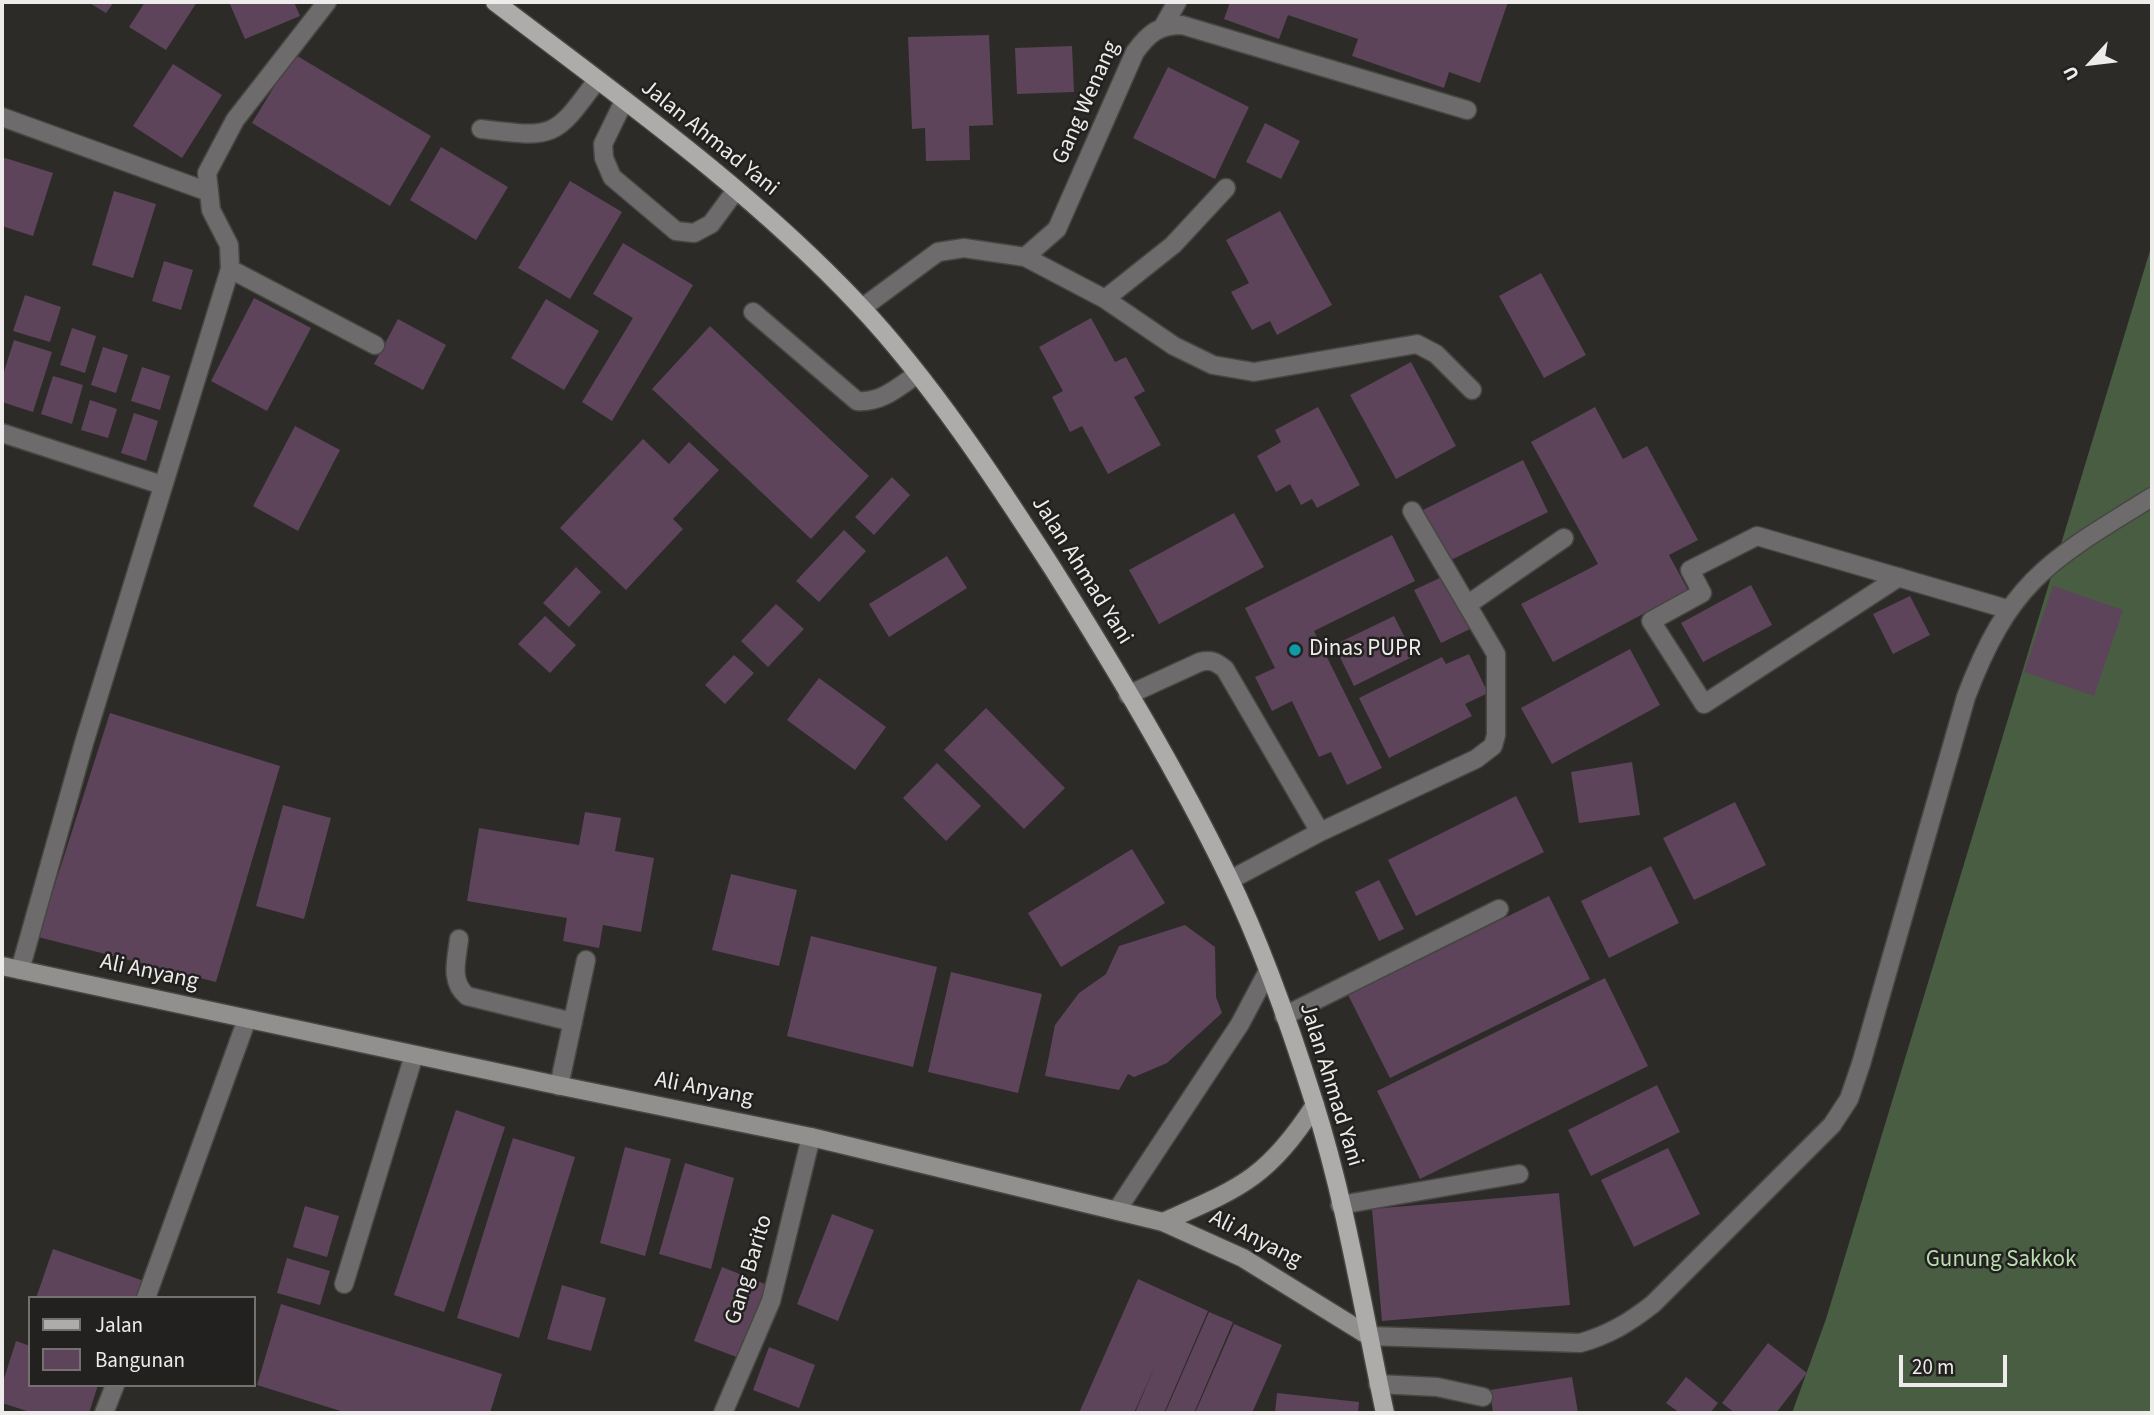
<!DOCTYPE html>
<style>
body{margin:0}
#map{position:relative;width:2154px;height:1415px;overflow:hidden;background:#2c2b28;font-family:"Source Sans 3",sans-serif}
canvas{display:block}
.frame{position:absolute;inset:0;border:4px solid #edecea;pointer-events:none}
.legend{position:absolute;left:28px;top:1296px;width:228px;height:91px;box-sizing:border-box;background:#22211f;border:2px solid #737270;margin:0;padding:9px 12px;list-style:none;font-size:21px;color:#edecea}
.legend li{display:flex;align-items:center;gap:14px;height:35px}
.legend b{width:35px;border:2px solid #737270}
.north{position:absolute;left:2056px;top:28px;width:70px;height:70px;-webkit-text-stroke:5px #22211f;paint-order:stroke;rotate:243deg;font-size:19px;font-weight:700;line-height:28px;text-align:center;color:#edecea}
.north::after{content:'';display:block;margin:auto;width:24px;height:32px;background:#edecea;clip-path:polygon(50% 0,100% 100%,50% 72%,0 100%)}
.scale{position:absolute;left:1899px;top:1355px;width:108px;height:32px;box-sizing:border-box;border:4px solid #edecea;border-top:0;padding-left:9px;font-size:21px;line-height:24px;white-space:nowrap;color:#edecea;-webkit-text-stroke:5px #22211f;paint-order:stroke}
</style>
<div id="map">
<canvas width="2154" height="1415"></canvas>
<div class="frame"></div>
<ul class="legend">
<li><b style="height:9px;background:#aeabab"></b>Jalan</li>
<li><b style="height:19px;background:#5d445a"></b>Bangunan</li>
</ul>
<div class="north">U</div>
<div class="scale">20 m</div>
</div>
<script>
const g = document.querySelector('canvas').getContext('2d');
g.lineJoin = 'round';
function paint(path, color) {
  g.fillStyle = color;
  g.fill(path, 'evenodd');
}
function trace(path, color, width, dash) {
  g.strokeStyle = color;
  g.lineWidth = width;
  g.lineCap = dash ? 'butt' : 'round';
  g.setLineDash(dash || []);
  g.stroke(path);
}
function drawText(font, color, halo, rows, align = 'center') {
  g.font = font + ' "Source Sans 3",sans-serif';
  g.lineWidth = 5;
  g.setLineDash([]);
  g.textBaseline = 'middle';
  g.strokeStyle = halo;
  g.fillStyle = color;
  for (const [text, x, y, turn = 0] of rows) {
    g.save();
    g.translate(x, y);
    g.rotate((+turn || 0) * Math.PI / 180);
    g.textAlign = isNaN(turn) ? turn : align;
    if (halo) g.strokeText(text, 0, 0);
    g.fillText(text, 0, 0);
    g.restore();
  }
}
paint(new Path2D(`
 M2152,244V1413H1792L1826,1319Z`), '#495d43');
paint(new Path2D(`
 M88,2H114L106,13Z
 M145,2H197L166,50L129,27Z
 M229,2H294L300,16L245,39Z
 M1230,2H1508L1480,83L1449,72L1444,88L1352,56L1358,39L1288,15L1279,39L1224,19Z
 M989,35L993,125L969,126L970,160L926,161L925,128L912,129L908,37Z
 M1072,46L1074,92L1017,94L1015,48Z
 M294,54L431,136L390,206L252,123Z
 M173,64L222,95L182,158L133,126Z
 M1168,67L1249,107L1215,179L1133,138Z
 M1265,123L1300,141L1281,179L1246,162Z
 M441,147L508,187L476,240L410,200Z
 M2,157L53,173L33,236L2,226Z
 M570,181L622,212L570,299L518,268Z
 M114,191L156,204L133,278L92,265Z
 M1280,211L1332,305L1277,335L1270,321L1252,330L1231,292L1249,283L1226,240Z
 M623,243L693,285L612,421L582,402L633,318L593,294Z
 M164,261L193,270L181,310L152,301Z
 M1541,273L1586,355L1544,378L1499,296Z
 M25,295L61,307L50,342L13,331Z
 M254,298L311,328L267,411L211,381Z
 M546,299L599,331L564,390L511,358Z
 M1091,318L1115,362L1126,357L1145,391L1134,397L1161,445L1108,474L1082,426L1070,432L1052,397L1063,391L1039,347Z
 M398,319L446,345L423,390L374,364Z
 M710,326L869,476L811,539L652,389Z
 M72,328L96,336L85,373L60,365Z
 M14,340L52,352L33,412L2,402V378Z
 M103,347L128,355L116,393L91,385Z
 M1411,362L1456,446L1396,479L1350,395Z
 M142,367L170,376L160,410L131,401Z
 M53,376L83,385L72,424L41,414Z
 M90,400L117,409L108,438L81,430Z
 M1318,407L1360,485L1317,508L1312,499L1301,505L1290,484L1276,492L1257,456L1281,442L1275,430Z
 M1595,407L1623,459L1647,446L1698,540L1669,555L1688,590L1553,662L1521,604L1598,564L1531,442Z
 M134,413L158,421L146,461L121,453Z
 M295,426L340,450L298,531L253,506Z
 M643,439L669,464L689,442L719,470L673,519L683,529L626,590L560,528Z
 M1523,460L1548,512L1449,561L1423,510Z
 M892,477L910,495L874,535L855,517Z
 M1234,513L1264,567L1159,624L1129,570Z
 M844,530L866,551L819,602L796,581Z
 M1392,535L1415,581L1314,631L1382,768L1347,785L1331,752L1319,757L1292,701L1272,711L1255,677L1275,668L1245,608Z
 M947,556L967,588L889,637L869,604Z
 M576,567L601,592L569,627L543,603Z
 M1444,576L1470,629L1441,643L1414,590Z
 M1751,585L1772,625L1703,662L1681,623Z
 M2053,586L2123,610L2094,696L2024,672Z
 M1910,596L1930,635L1893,654L1873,614Z
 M776,604L804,629L768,667L741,641Z
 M545,616L576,645L550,673L518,644Z
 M1394,616L1414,656L1354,686L1334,645Z
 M1630,649L1660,705L1552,764L1521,708Z
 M1469,654L1488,693L1465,704L1472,716L1389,758L1359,698L1442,657L1446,664Z
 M734,655L754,673L725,704L705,685Z
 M819,678L886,727L855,770L787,720Z
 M986,708L1065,788L1024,829L944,750Z
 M110,713L280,766L216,982L38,937Z
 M1632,762L1640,815L1579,823L1571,772Z
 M937,763L981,806L946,841L903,798Z
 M1516,796L1544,852L1416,916L1388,860Z
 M1735,802L1766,865L1694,900L1663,838Z
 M283,805L331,818L304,919L256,906Z
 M585,812L621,818L615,851L654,858L641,932L603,925L599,948L563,941L567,918L467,901L479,828L579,845Z
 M1132,849L1165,903L1061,967L1028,913Z
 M1651,866L1679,923L1609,958L1581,901Z
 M731,874L797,890L779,966L712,950Z
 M1379,880L1404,929L1379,941L1355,892Z
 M1549,896L1590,979L1390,1078L1348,995Z
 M1185,925L1215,947L1216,997L1222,1013L1167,1063L1134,1077L1128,1074L1119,1090L1045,1076L1055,1025L1079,993L1106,974L1119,946Z
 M811,936L937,967L913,1067L787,1036Z
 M951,972L1042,994L1018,1093L928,1072Z
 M1605,978L1648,1066L1420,1179L1377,1091Z
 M1657,1085L1680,1132L1591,1176L1568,1130Z
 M456,1110L505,1127L444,1312L394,1295Z
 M513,1138L575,1157L519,1338L457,1318Z
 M625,1147L671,1159L645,1256L600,1243Z
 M1668,1148L1700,1214L1634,1247L1601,1180Z
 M685,1163L734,1178L711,1269L659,1254Z
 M1559,1193L1570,1305L1382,1321L1372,1209Z
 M305,1206L339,1216L327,1257L293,1247Z
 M832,1214L874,1230L838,1321L797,1304Z
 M53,1249L144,1281L139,1298H36Z
 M287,1258L330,1271L320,1305L277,1293Z
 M722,1267L770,1286L742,1359L694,1341Z
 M1138,1279L1208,1311L1164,1413H1135L1155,1366L1134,1413H1079Z
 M562,1285L606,1298L591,1351L547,1339Z
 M281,1304L502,1374L490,1413H347L257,1385Z
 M1209,1312L1233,1322L1194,1413H1165Z
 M1234,1324L1282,1345L1252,1413H1195Z
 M16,1341L30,1346V1385H98L89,1413H33L2,1403V1385Z
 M1768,1343L1807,1373L1776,1413H1735L1722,1403Z
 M769,1347L815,1365L799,1408L753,1390Z
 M1572,1377L1578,1413H1493L1490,1390Z
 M1686,1377L1718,1403L1710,1413H1680L1666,1403Z
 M1277,1393L1359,1402L1358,1413H1275Z`), '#5d445a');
const lane = new Path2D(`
 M624,101L603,144L604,158L612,177L676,231L694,233L711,224L736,190
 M2,117L206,191
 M481,129C554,138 554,139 597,80
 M230,269L375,345
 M753,312L857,401C881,403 897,388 916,375
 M1899,577L1704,704L1651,621L1702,593L1690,570L1757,536C1841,560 1924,585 2007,609
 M1467,605L1564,538
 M1128,695L1200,662C1211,659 1216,662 1225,669L1320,832
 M1230,880L1320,832L1476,759L1493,746L1496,735V654L1412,511
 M459,939C457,959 449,981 467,996L573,1022
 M559,1086L586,960
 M1117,1210L1240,1024L1268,971
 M344,1284L414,1055
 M146,1298L247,1019
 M1378,1384L1437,1387L1483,1397
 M104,1413L115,1385`);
const street = new Path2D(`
 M1164,25L1177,2
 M1025,257L1057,229L1135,52C1149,33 1159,25 1182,25L1467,110
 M1105,299L1173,245L1226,188
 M862,308L938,252L964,248L1025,257L1105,299L1174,346L1213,365L1254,372L1417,344L1436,354L1472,390
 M2,433L162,485
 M20,970L84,743L230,269L229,245L211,210L207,173L235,120L327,2
 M1284,1016L1499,909
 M1340,1205L1519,1174
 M1369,1336L1580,1343C1609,1335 1630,1322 1653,1304L1832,1125L1849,1099L1861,1064L1966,697C2010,580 2050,560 2152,497
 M723,1413L771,1301L811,1137`);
const secondary = new Path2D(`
 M2,966L547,1083L811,1137L1163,1222L1243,1258L1369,1336
 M1163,1222C1240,1188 1267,1179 1315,1105`);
const primary = new Path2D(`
 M495,2C620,97 751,190 859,305C930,380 997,482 1053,569C1115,668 1177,771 1228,876C1263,948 1290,1026 1314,1102C1346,1203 1363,1310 1385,1413`);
trace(lane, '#474643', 21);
trace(street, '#474643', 21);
trace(secondary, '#474643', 21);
trace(primary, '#474643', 21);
trace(lane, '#6d6b6b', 18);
trace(street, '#6d6b6b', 18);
trace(secondary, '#928f8f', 18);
trace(primary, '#aeabab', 18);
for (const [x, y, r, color] of [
 [1295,650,7,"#0f9aa8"]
]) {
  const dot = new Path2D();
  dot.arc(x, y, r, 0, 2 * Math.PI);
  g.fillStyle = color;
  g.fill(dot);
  trace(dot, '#22211f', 2.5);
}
drawText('23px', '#edecea', '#22211f', [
 ["Gang Wenang",1087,103,-66],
 ["Jalan Ahmad Yani",709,139,39],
 ["Jalan Ahmad Yani",1081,571,58],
 ["Ali Anyang",149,973,12],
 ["Jalan Ahmad Yani",1330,1085,73],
 ["Ali Anyang",704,1090,11],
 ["Ali Anyang",1255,1240,27],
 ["Gang Barito",750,1270,-73]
]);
drawText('23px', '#edecea', '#22211f', [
 ["Dinas PUPR",1309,650]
], 'left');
drawText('23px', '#b9dead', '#22211f', [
 ["Gunung Sakkok",2001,1261]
]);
</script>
